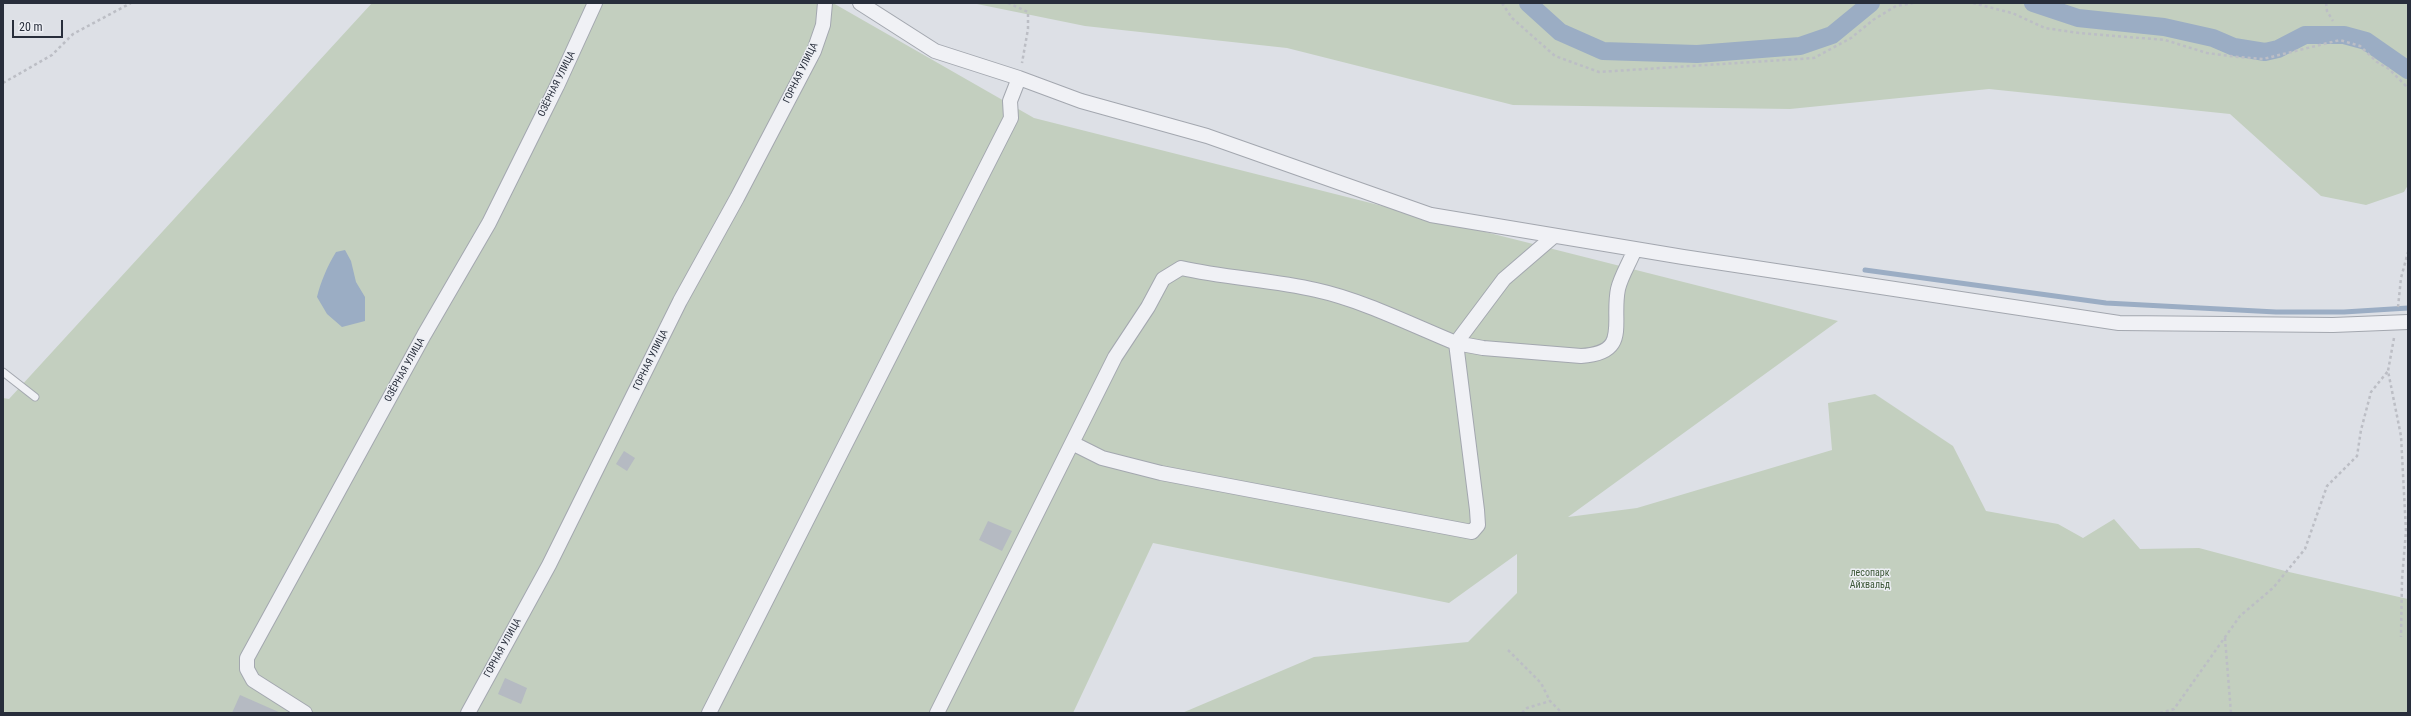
<!DOCTYPE html>
<meta charset="utf-8">
<style>
body{margin:0}
#map{position:relative;width:2411px;height:716px;overflow:hidden;background:#dde0e6;font-family:"Roboto Condensed",sans-serif}
canvas{display:block}
.frame{position:absolute;inset:0;border:4px solid #282e3b;pointer-events:none}
.scale{position:absolute;left:12px;top:20px;width:51px;height:18px;box-sizing:border-box;border:2px solid #282e3b;border-top:0;padding-left:5px;font-size:12px;line-height:14px;white-space:nowrap;color:#282e3b;-webkit-text-stroke:3px #edeff4;paint-order:stroke}
</style>
<div id="map">
<canvas width="2411" height="716"></canvas>
<div class="frame"></div>
<div class="scale">20 m</div>
</div>
<script>
const g = document.querySelector('canvas').getContext('2d');
g.lineJoin = 'round';
function paint(path, color) {
  g.fillStyle = color;
  g.fill(path, 'evenodd');
}
function trace(path, color, width, dash) {
  g.strokeStyle = color;
  g.lineWidth = width;
  g.lineCap = dash ? 'butt' : 'round';
  g.setLineDash(dash || []);
  g.stroke(path);
}
function drawText(font, color, halo, rows, align = 'center') {
  g.font = font + ' "Roboto Condensed",sans-serif';
  g.lineWidth = 3;
  g.setLineDash([]);
  g.textBaseline = 'middle';
  g.strokeStyle = halo;
  g.fillStyle = color;
  for (const [text, x, y, turn = 0] of rows) {
    g.save();
    g.translate(x, y);
    g.rotate((+turn || 0) * Math.PI / 180);
    g.textAlign = isNaN(turn) ? turn : align;
    if (halo) g.strokeText(text, 0, 0);
    g.fillText(text, 0, 0);
    g.restore();
  }
}
paint(new Path2D(`
 M372,3H833L1034,118L1838,321L1568,517L1637,508L1832,450L1828,403L1875,394L1953,446L1986,511L2058,524L2083,538L2114,519L2140,549L2199,548L2289,572L2408,599V713H1182L1314,657L1468,642L1517,593V554L1449,603L1153,543L1073,713H3V398L9,399Z
 M972,3H2408V185L2404,192L2366,205L2321,196L2230,114L1989,89L1790,109L1513,105L1287,48L1085,26Z`), '#c3cfbf');
paint(new Path2D(`
 M345,250L351,261L356,282L365,297V321L342,327L327,314L317,297C321,281 327,267 336,252Z`), '#9badc4');
trace(new Path2D(`
 M1865,270L2106,303L2276,312H2344L2408,308`), '#9badc4', 5);
trace(new Path2D(`
 M1528,3L1560,32L1603,51L1697,54L1800,46L1832,35L1871,3
 M2033,3L2078,18L2164,27L2213,38L2234,47L2265,52L2278,49L2305,35H2344L2366,41L2408,70`), '#9badc4', 18);
paint(new Path2D(`
 M624,451L635,458L627,471L616,464Z
 M988,521L1012,531L1002,551L979,540Z
 M505,678L527,688L521,704L498,694Z
 M240,695L281,713H232Z`), '#b5bac2');
const service = new Path2D(`
 M3,372L35,397`);
const minor = new Path2D(`
 M860,3L935,51L1019,78L1081,101L1207,136L1431,215L1683,257L2119,323L2333,325L2408,322
 M1072,443L1102,458L1161,473L1472,532L1478,525L1477,510L1456,343L1483,348L1581,356C1631,353 1611,323 1618,289C1621,276 1630,262 1635,249
 M305,713L253,680L247,669V658L424,335L489,223L557,86L595,3
 M468,713L549,565L680,301L737,198L814,51L823,25L825,3
 M709,713L1011,118L1010,101L1019,78
 M937,713L1115,357L1148,307L1163,279L1181,268C1226,278 1272,280 1316,290C1362,300 1412,325 1456,343L1504,279L1554,236`);
trace(service, '#a3a7af', 9);
trace(minor, '#a3a7af', 16);
trace(new Path2D(`
 M1008,3L1028,12V29L1022,63
 M1502,3L1512,18L1555,56L1599,72L1814,58L1851,38L1873,20L1896,6L1913,3
 M1973,3L2012,13L2045,28L2079,33L2165,40L2207,53L2238,57L2263,59L2340,40L2360,46L2377,62L2389,69L2408,88
 M2326,3L2327,11L2333,21
 M3,83L52,55L73,34L131,3
 M2398,307L2401,278L2408,252
 M2394,338L2388,371L2401,436L2406,531L2402,579L2401,637
 M2225,638L2231,713
 M1508,650L1541,683L1550,701
 M1522,713L1527,708L1550,701L1562,713
 M2160,713L2174,709L2240,616L2273,588L2305,549L2327,486L2357,456L2361,430L2371,392L2388,371`), '#bcbec5', 2.5, [3, 3]);
trace(service, '#f0f1f5', 7);
trace(minor, '#f0f1f5', 14);
drawText('10px', '#282e3b', '#edeff4', [
 ["ГОРНАЯ УЛИЦА",801,73,-64],
 ["ОЗЁРНАЯ УЛИЦА",557,84,-64],
 ["ГОРНАЯ УЛИЦА",651,360,-64],
 ["ОЗЁРНАЯ УЛИЦА",405,370,-61],
 ["ГОРНАЯ УЛИЦА",503,648,-61]
]);
drawText('10px', '#3b5636', '#edeff4', [
 ["лесопарк",1870,573],
 ["Айхвальд",1870,585]
]);
</script>
